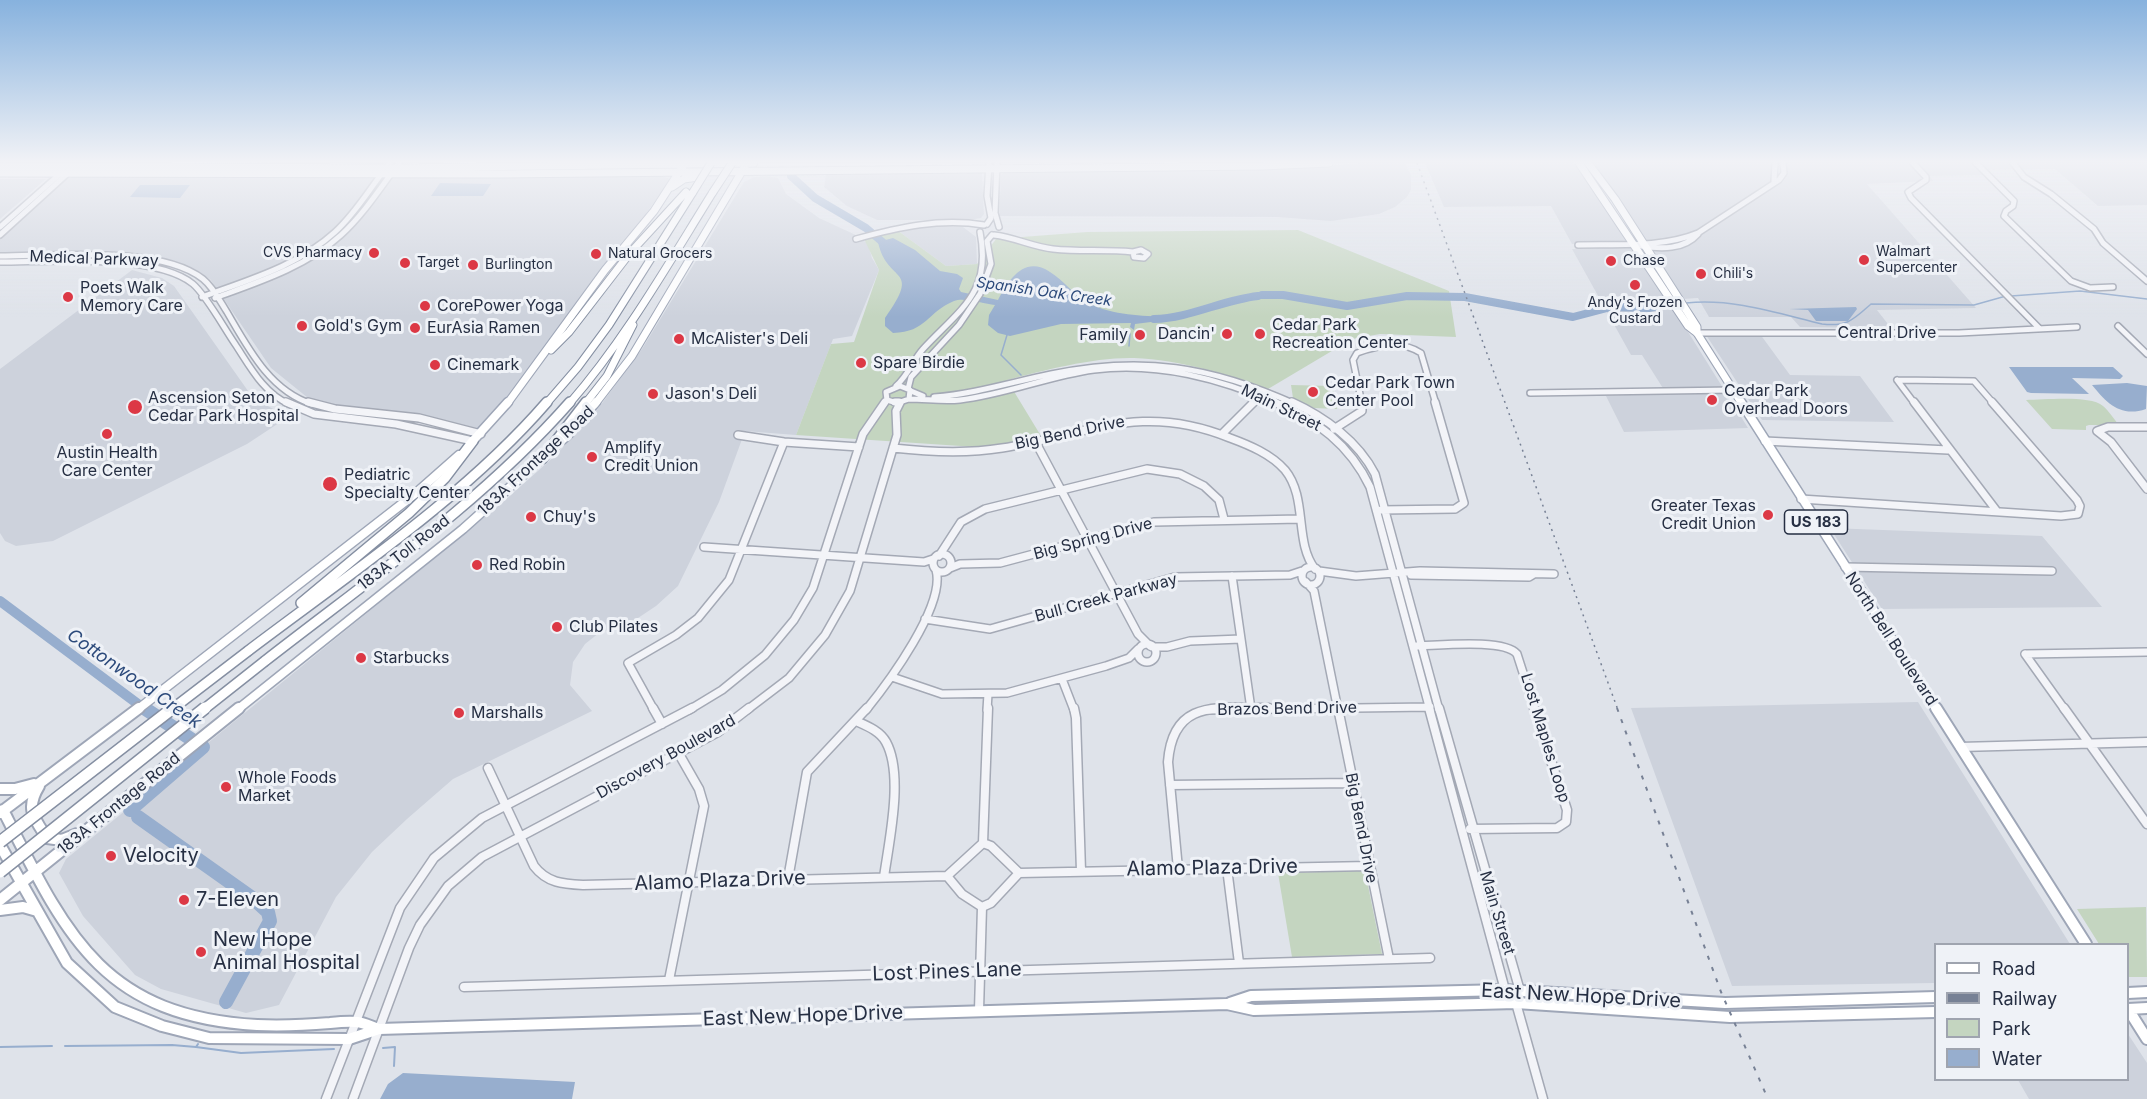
<!DOCTYPE html>
<style>
body{margin:0}
#map{position:relative;width:2147px;height:1099px;overflow:hidden;background:#dfe3ea;font-family:Inter,sans-serif}
canvas{display:block}
.legend{position:absolute;left:1934px;top:943px;width:195px;height:138px;box-sizing:border-box;background:#eff2f7;border:2px solid #9fa4af;margin:0;padding:8px 10px;list-style:none;font-size:18px;color:#262f43}
.legend li{display:flex;align-items:center;gap:12px;height:30px}
.legend b{width:30px;border:2px solid #9fa4af}
</style>
<div id="map">
<canvas width="2147" height="1099"></canvas>
<ul class="legend">
<li><b style="height:8px;background:#fff"></b>Road</li>
<li><b style="height:8px;background:#778195"></b>Railway</li>
<li><b style="height:16px;background:#c4d5c0"></b>Park</li>
<li><b style="height:16px;background:#97aece"></b>Water</li>
</ul>
</div>
<script>
const g = document.querySelector('canvas').getContext('2d');
g.lineJoin = 'round';
function paint(path, color) {
  g.fillStyle = color;
  g.fill(path, 'evenodd');
}
function trace(path, color, width, dash) {
  g.strokeStyle = color;
  g.lineWidth = width;
  g.lineCap = dash ? 'butt' : 'round';
  g.setLineDash(dash || []);
  g.stroke(path);
}
function drawText(font, color, halo, rows, align = 'center') {
  g.font = font + ' Inter,sans-serif';
  g.lineWidth = 6;
  g.setLineDash([]);
  g.textBaseline = 'middle';
  g.strokeStyle = halo;
  g.fillStyle = color;
  for (const [text, x, y, turn = 0] of rows) {
    g.save();
    g.translate(x, y);
    g.rotate((+turn || 0) * Math.PI / 180);
    g.textAlign = isNaN(turn) ? turn : align;
    if (halo) g.strokeText(text, 0, 0);
    g.fillText(text, 0, 0);
    g.restore();
  }
}
paint(new Path2D(`
 M1360,163H1405L1411,175V190L1407,197L1395,207L1379,214L1331,221L1277,217L999,216L1001,175L1004,171L1322,166Z
 M1425,163H1574L1627,242L1572,244L1551,206L1444,207Z
 M1594,163H1772L1773,171L1771,178L1782,183L1788,173L1786,163H2147V205L2098,206L2055,169L1987,170L1991,175L1930,176L1933,181L1867,184L1976,308L1877,310L1891,328L1800,327L1791,317H1709L1698,298L1683,299Z
 M982,173L984,214L981,218L969,220H877L847,206L824,187L826,175Z
 M74,176H661L671,179L645,215L611,255L508,398L482,427L475,429L313,402L271,368L210,279L185,265L161,258L131,255H0V238L62,180Z
 M767,176L778,178L786,194L819,218L858,236L868,244L872,258L879,270L852,336L833,339L796,435L745,431L719,502L678,586L656,606L632,622L599,633L585,644L573,662L570,685L592,711L453,779L407,819L372,852L336,897L279,1005L246,1013L161,989L135,975L83,916L59,873L66,859L504,501L556,455L597,410L642,349L744,182L754,177Z
 M0,179H46L0,219Z
 M929,225L963,227L976,237L977,264L946,266L897,230Z
 M1632,247L1670,303L1748,428L1624,432L1606,396L1666,393L1642,355H1631L1572,249Z
 M132,270L162,278L174,286L253,398L288,417L247,444L53,541L16,546L5,541L0,533V369Z
 M1760,334L1790,375L1860,376L1894,422L1762,420L1706,335Z
 M1830,528L2042,536L2102,607L1882,609Z
 M1918,702L2070,944H1936L1935,983L1732,986L1631,708Z
 M2128,1034L2147,1063V1099H2029L2018,1080H2128Z`), '#cdd2dc');
paint(new Path2D(`
 M897,230L946,266L977,264L996,239L1087,232L1298,230L1449,291L1456,337L1380,334L1352,339L1268,389C1225,374 1181,360 1134,358C1095,357 1045,370 1007,380L1041,436L991,448L796,435L831,344L854,342L879,270L864,239Z
 M1291,385L1333,386L1337,409L1314,408L1293,398Z
 M2026,400C2045,400 2090,395 2103,406C2109,411 2114,419 2119,425H2089L2086,426V430L2052,429Z
 M1365,871L1382,954L1292,957L1278,873Z
 M2146,907L2147,977H2128V944H2099L2077,909Z`), '#c4d5c0');
paint(new Path2D(`
 M440,183L491,184L483,196H431Z
 M140,185H190L180,198L130,197Z
 M893,238L915,250L940,271L957,274L963,278L959,289L961,292L998,300C1009,280 1024,255 1050,272C1063,280 1072,293 1086,301C1108,315 1137,315 1162,317L1167,320L1135,324L1134,330L1130,327L1131,323L1061,324L1010,336L998,333L988,325L989,315L995,305C984,304 964,297 954,301C927,312 927,332 893,333L885,326V318C923,265 887,285 878,242Z
 M1856,307L1857,309L1848,321H1816L1808,310L1789,309Z
 M2009,367H2113L2123,376L2120,379L2072,378L2089,394L2031,393L2027,392Z
 M2127,383L2147,386L2146,409C2120,418 2106,402 2092,385Z
 M403,1073L575,1082L572,1099H380L388,1084Z`), '#97aece');
trace(new Path2D(`
 M2011,296L2080,291L2147,299
 M1686,303C1733,298 1777,313 1822,324C1847,327 1853,320 1871,304L1974,305L2006,296
 M1007,335L1001,355L1021,375
 M1129,346L1130,334`), '#97aece', 1.5);
trace(new Path2D(`
 M198,1044L196,1047L241,1053L334,1049
 M65,1046L172,1045L196,1047
 M0,1047L52,1046
 M383,1048L395,1047L394,1066`), '#97aece', 2);
trace(new Path2D(`
 M791,176L815,198L866,228L893,251
 M1262,295H1283L1347,306L1407,296L1465,297L1573,317L1611,307L1649,308L1670,303
 M1154,319C1190,318 1222,300 1258,296`), '#97aece', 8);
trace(new Path2D(`
 M0,601L146,710`), '#97aece', 10);
trace(new Path2D(`
 M130,810L203,747L144,708
 M138,817L255,900L268,912L270,921L226,1002`), '#97aece', 14);
const minorFar2 = new Path2D(`
 M997,163L995,213L999,227
 M1913,163L1926,177V180L1908,192L1911,198L2039,328
 M1976,163L2014,201L2013,206L2006,211L2004,216L2071,281L2090,288L2113,287
 M2013,163L2024,177L2051,194L2094,229L2103,243L2147,281
 M1774,182L1775,163
 M987,224L991,218L987,196L989,163
 M0,227L62,172
 M0,235L67,174L68,170
 M994,235C1014,237 1033,247 1053,249C1080,252 1106,249 1133,252
 M856,239C899,227 940,218 984,225
 M1578,245C1616,244 1662,248 1698,233L1779,180L1784,173L1783,163
 M1641,246C1661,249 1684,250 1698,234
 M1141,250L1148,254L1144,258L1134,257L1133,252Z
 M0,256C54,256 160,245 203,279C213,287 220,301 227,312C248,348 270,391 312,404
 M0,262C49,262 155,253 193,284C206,295 224,328 235,344C249,365 264,394 289,404
 M202,297C248,280 298,266 335,232C357,212 371,186 390,163
 M215,298C259,282 306,267 341,235C364,214 381,187 399,163
 M2118,326L2147,354
 M1697,333H1959L2077,327
 M1897,380L1915,404
 M1897,380L1974,381L1994,404
 M896,386C908,376 913,360 923,349C960,309 992,293 980,232
 M900,386L910,390L909,399L897,403L887,400L886,392Z
 M908,389L911,377L959,325L980,294L991,264L987,241L992,235
 M911,391L923,396
 M1530,393L1733,390
 M934,397C974,394 1012,382 1051,374C1142,355 1211,366 1295,404
 M909,399C926,399 943,402 960,400C1005,395 1049,376 1094,370C1158,362 1220,379 1278,404
 M884,404L887,400
 M1253,404L1264,393
 M1362,404L1353,360L1357,353C1378,345 1402,340 1421,353L1436,404`);
const minorFar1 = new Path2D(`
 M286,402L314,414L396,424L473,441
 M308,402L335,409L419,418L481,434
 M895,402H899
 M1274,402C1317,420 1350,445 1370,487L1430,710
 M1292,402C1325,417 1358,441 1375,474L1439,710
 M1914,402L1996,510
 M2147,427H2108L2097,431L2111,442L2147,489
 M1334,429L1362,411V402
 M1223,433L1254,402
 M738,435L784,442L859,447
 M1035,441L1138,634L1150,646
 M1765,441L1948,450
 M893,448C929,452 966,454 1002,448C1090,434 1141,402 1230,438C1249,445 1271,454 1285,470C1308,498 1294,542 1315,569
 M1801,499L2061,516L2078,514L2080,506L2077,500L1992,402
 M1381,510L1455,509L1464,503L1435,402
 M704,547L924,562L933,559
 M933 563a9 9 0 1 1 18 0a9 9 0 1 1-18 0Z
 M939,556L961,522L985,509L1147,469L1180,474L1204,486L1219,500L1224,519
 M1845,567L2052,571
 M1302 576a9 9 0 1 1 18 0a9 9 0 1 1-18 0Z
 M950,568L960,564L1000,563L1154,522L1300,519
 M1319,571L1356,576L1420,571L1554,574
 M1411,575L1529,577L1534,574
 M1232,576L1251,709
 M1306,582L1314,591L1338,710
 M925,619L990,629L1175,577L1290,575L1302,571
 M1138 653a9 9 0 1 1 18 0a9 9 0 1 1-18 0Z
 M1413,646C1435,646 1504,638 1517,654L1535,710
 M1152,647H1167L1190,641L1241,639
 M2025,654L2065,710
 M2025,654L2147,652
 M892,677L942,694L1007,693L1106,666L1129,658L1138,649
 M1062,679L1074,710
 M654,710L628,663L676,635L698,618L729,580L784,442
 M689,710L722,690L765,655L794,620L813,588L863,434L885,402
 M747,710L789,678L825,635L850,591L897,435L896,411L900,403
 M866,710C888,683 946,605 936,570
 M987,710L988,694
 M1206,710L1430,707`);
const minor = new Path2D(`
 M653,708L662,724
 M1074,708L1076,718L1081,871
 M1338,708L1389,959
 M1429,708L1505,990L1516,1003L1543,1099
 M1439,708L1520,991L1516,1003
 M2064,708L2147,824
 M856,721C867,726 880,731 886,742C904,775 889,841 884,877
 M1960,747L2147,742
 M488,768L534,866C547,883 563,884 583,885L947,876
 M1170,785L1352,783
 M1470,829L1557,828L1566,822L1567,810L1534,708
 M983,843L991,846L1019,873L991,903L982,907L962,894L947,876Z
 M983,843L988,708
 M1227,868L1239,963
 M1178,869L1168,762C1173,697 1220,709 1269,708
 M1019,873L1369,866
 M788,879L807,772L867,708
 M669,980L704,806L699,789L679,754
 M464,987L1430,958
 M979,1010L982,907
 M326,1099L400,908L434,858L482,818L692,708
 M353,1099L409,948L420,925L448,886L482,857L718,732L749,708`);
const majorFar2 = new Path2D(`
 M1579,163L1688,326L1697,333L1742,404
 M1588,163L1615,199L1697,327V333
 M0,166L395,168L754,163
 M0,173L500,174L1262,166L1329,163
 M672,187L684,179L698,177
 M507,404L605,270L654,211L685,163
 M595,404L632,356L747,163`);
const majorFar1 = new Path2D(`
 M1741,402L1937,710
 M470,444L508,402
 M137,710L416,493L459,455
 M237,710L463,529L569,434L596,402`);
const major = new Path2D(`
 M1936,708L2086,944
 M39,786C25,809 34,818 47,838L62,840L77,834
 M0,789H15L34,784
 M3,810C66,935 102,1016 257,1025C281,1026 306,1025 330,1023C339,1022 348,1021 357,1022C365,1023 372,1027 379,1029
 M0,813L139,708
 M0,845L67,963L115,1007L162,1026L209,1038L349,1039L379,1029L1227,1004L1254,1010L1516,1003L1730,1017L1936,1012
 M0,900L239,708
 M0,910L23,907L37,911
 M2128,993L2147,992
 M1230,1003L1251,996L1505,990L1725,1003L1936,997
 M2128,1009L2147,1039
 M2128,1009L2147,1008`);
const highwayFar1 = new Path2D(`
 M551,350L569,332L630,253L686,192
 M546,404L578,367L609,325L693,192
 M569,404C625,340 668,264 713,192
 M585,404L607,376L633,325`);
const highway = new Path2D(`
 M542,459L586,402
 M301,603L409,513L445,478L473,441
 M248,651C347,576 466,496 547,402
 M265,661C370,579 482,502 570,402`);
trace(minorFar2, '#a4a9b5', 8);
trace(minorFar1, '#a4a9b5', 10);
trace(minor, '#a4a9b5', 11);
trace(majorFar2, '#9ea6b7', 9);
trace(majorFar1, '#9ea6b7', 11);
trace(major, '#9ea6b7', 14);
trace(highwayFar1, '#858fa2', 9);
trace(highway, '#858fa2', 12);
trace(minorFar2, '#f3f4f8', 5);
trace(minorFar1, '#f3f4f8', 7);
trace(minor, '#f3f4f8', 8);
trace(majorFar2, '#fff', 7);
trace(majorFar1, '#fff', 8);
trace(major, '#fff', 10);
trace(highwayFar1, '#fff', 7);
trace(highway, '#fff', 9);
trace(new Path2D(`
 M1417,163L1618,710`), '#778195', 1.5, [2, 4.5]);
trace(new Path2D(`
 M1617,708L1721,992L1768,1099`), '#778195', 2, [4, 8]);
const highwayBridgeFar2 = new Path2D(`
 M693,192L711,163
 M713,192L732,163`);
const highwayBridgeFar1 = new Path2D(`
 M171,710L248,651
 M203,710L265,661`);
const highwayBridge = new Path2D(`
 M0,842L173,708
 M0,872L205,708`);
trace(highwayBridgeFar2, '#858fa2', 9, []);
trace(highwayBridgeFar1, '#858fa2', 12, []);
trace(highwayBridge, '#858fa2', 14, []);
trace(highwayBridgeFar2, '#fff', 7);
trace(highwayBridgeFar1, '#fff', 9);
trace(highwayBridge, '#fff', 11);
const sky = g.createLinearGradient(0, 0, 0, 317);
sky.addColorStop(0, '#87b2de');
sky.addColorStop(0.51, '#f1f2f6');
sky.addColorStop(1, '#f1f2f600');
g.fillStyle = sky;
g.fillRect(0, 0, 2147, 317);
for (const [x, y, r, color] of [
 [374,253,6,"#dc3845"],
 [596,254,6,"#dc3845"],
 [1864,260,6,"#dc3845"],
 [1611,261,6,"#dc3845"],
 [405,263,6,"#dc3845"],
 [473,265,6,"#dc3845"],
 [1701,274,6,"#dc3845"],
 [1635,285,6,"#dc3845"],
 [68,297,6,"#dc3845"],
 [425,306,6,"#dc3845"],
 [302,326,6,"#dc3845"],
 [415,328,6,"#dc3845"],
 [1227,334,6,"#dc3845"],
 [1260,334,6,"#dc3845"],
 [1140,335,6,"#dc3845"],
 [679,339,6,"#dc3845"],
 [861,363,6,"#dc3845"],
 [435,365,6,"#dc3845"],
 [1313,392,6,"#dc3845"],
 [653,394,6,"#dc3845"],
 [1712,400,6,"#dc3845"],
 [135,407,8,"#dc3845"],
 [107,434,6,"#dc3845"],
 [592,457,6,"#dc3845"],
 [330,484,8,"#dc3845"],
 [1768,515,6,"#dc3845"],
 [531,517,6,"#dc3845"],
 [477,565,6,"#dc3845"],
 [557,627,6,"#dc3845"],
 [361,658,6,"#dc3845"],
 [459,713,6,"#dc3845"],
 [226,787,6,"#dc3845"],
 [111,856,6,"#dc3845"],
 [184,900,6,"#dc3845"],
 [201,952,6,"#dc3845"]
]) {
  const dot = new Path2D();
  dot.arc(x, y, r, 0, 2 * Math.PI);
  g.fillStyle = color;
  g.fill(dot);
  trace(dot, '#eff2f7', 2);
}
drawText('14px', '#262f43', '#eff2f7', [
 ["Walmart",1876,252],
 ["Supercenter",1876,268],
 ["CVS Pharmacy",362,253,"right"],
 ["Natural Grocers",608,254],
 ["Chase",1623,261],
 ["Target",417,263],
 ["Burlington",485,265],
 ["Chili's",1713,274],
 ["Andy's Frozen",1635,303,"center"],
 ["Custard",1635,319,"center"]
], 'left');
drawText('italic 15px', '#2c4a7b', '#eff2f7', [
 ["Spanish Oak Creek",1044,292,8]
]);
for (const [x, y, w] of [
 [1816,522,63]
]) {
  const box = new Path2D();
  box.roundRect(x - w / 2, y - 12, w, 24, 4.5);
  g.fillStyle = '#eff2f7';
  g.fill(box);
  trace(box, '#262f43', 1.5);
}
drawText('bold 15px', '#262f43', null, [
 ["US 183",1816,522]
]);
drawText('16px', '#262f43', '#eff2f7', [
 ["Medical Parkway",94,259,2],
 ["Central Drive",1887,333],
 ["Main Street",1281,408,26],
 ["Big Bend Drive",1070,433,-12],
 ["183A Frontage Road",536,461,-43],
 ["Big Spring Drive",1093,539,-15],
 ["183A Toll Road",404,553,-38],
 ["Bull Creek Parkway",1106,598,-15],
 ["North Bell Boulevard",1891,639,57],
 ["Brazos Bend Drive",1287,709,-1],
 ["Lost Maples Loop",1545,738,73],
 ["Discovery Boulevard",666,757,-29],
 ["183A Frontage Road",119,804,-39],
 ["Big Bend Drive",1361,828,79],
 ["Main Street",1497,913,73]
]);
drawText('16px', '#262f43', '#eff2f7', [
 ["Poets Walk",80,288],
 ["Memory Care",80,306],
 ["CorePower Yoga",437,306],
 ["Cedar Park",1272,325],
 ["Recreation Center",1272,343],
 ["Gold's Gym",314,326],
 ["EurAsia Ramen",427,328],
 ["Dancin'",1215,334,"right"],
 ["Family",1128,335,"right"],
 ["McAlister's Deli",691,339],
 ["Spare Birdie",873,363],
 ["Cinemark",447,365],
 ["Cedar Park Town",1325,383],
 ["Center Pool",1325,401],
 ["Cedar Park",1724,391],
 ["Overhead Doors",1724,409],
 ["Jason's Deli",665,394],
 ["Ascension Seton",148,398],
 ["Cedar Park Hospital",148,416],
 ["Amplify",604,448],
 ["Credit Union",604,466],
 ["Austin Health",107,453,"center"],
 ["Care Center",107,471,"center"],
 ["Pediatric",344,475],
 ["Specialty Center",344,493],
 ["Greater Texas",1756,506,"right"],
 ["Credit Union",1756,524,"right"],
 ["Chuy's",543,517],
 ["Red Robin",489,565],
 ["Club Pilates",569,627],
 ["Starbucks",373,658],
 ["Marshalls",471,713],
 ["Whole Foods",238,778],
 ["Market",238,796]
], 'left');
drawText('italic 18px', '#2c4a7b', '#eff2f7', [
 ["Cottonwood Creek",134,679,35]
]);
drawText('20px', '#262f43', '#eff2f7', [
 ["Velocity",123,856],
 ["7-Eleven",196,900],
 ["New Hope",213,940],
 ["Animal Hospital",213,963]
], 'left');
drawText('20px', '#262f43', '#eff2f7', [
 ["Alamo Plaza Drive",1212,868,-1],
 ["Alamo Plaza Drive",720,881,-2],
 ["Lost Pines Lane",947,972,-2],
 ["East New Hope Drive",1581,996,3],
 ["East New Hope Drive",803,1016,-2]
]);
</script>
